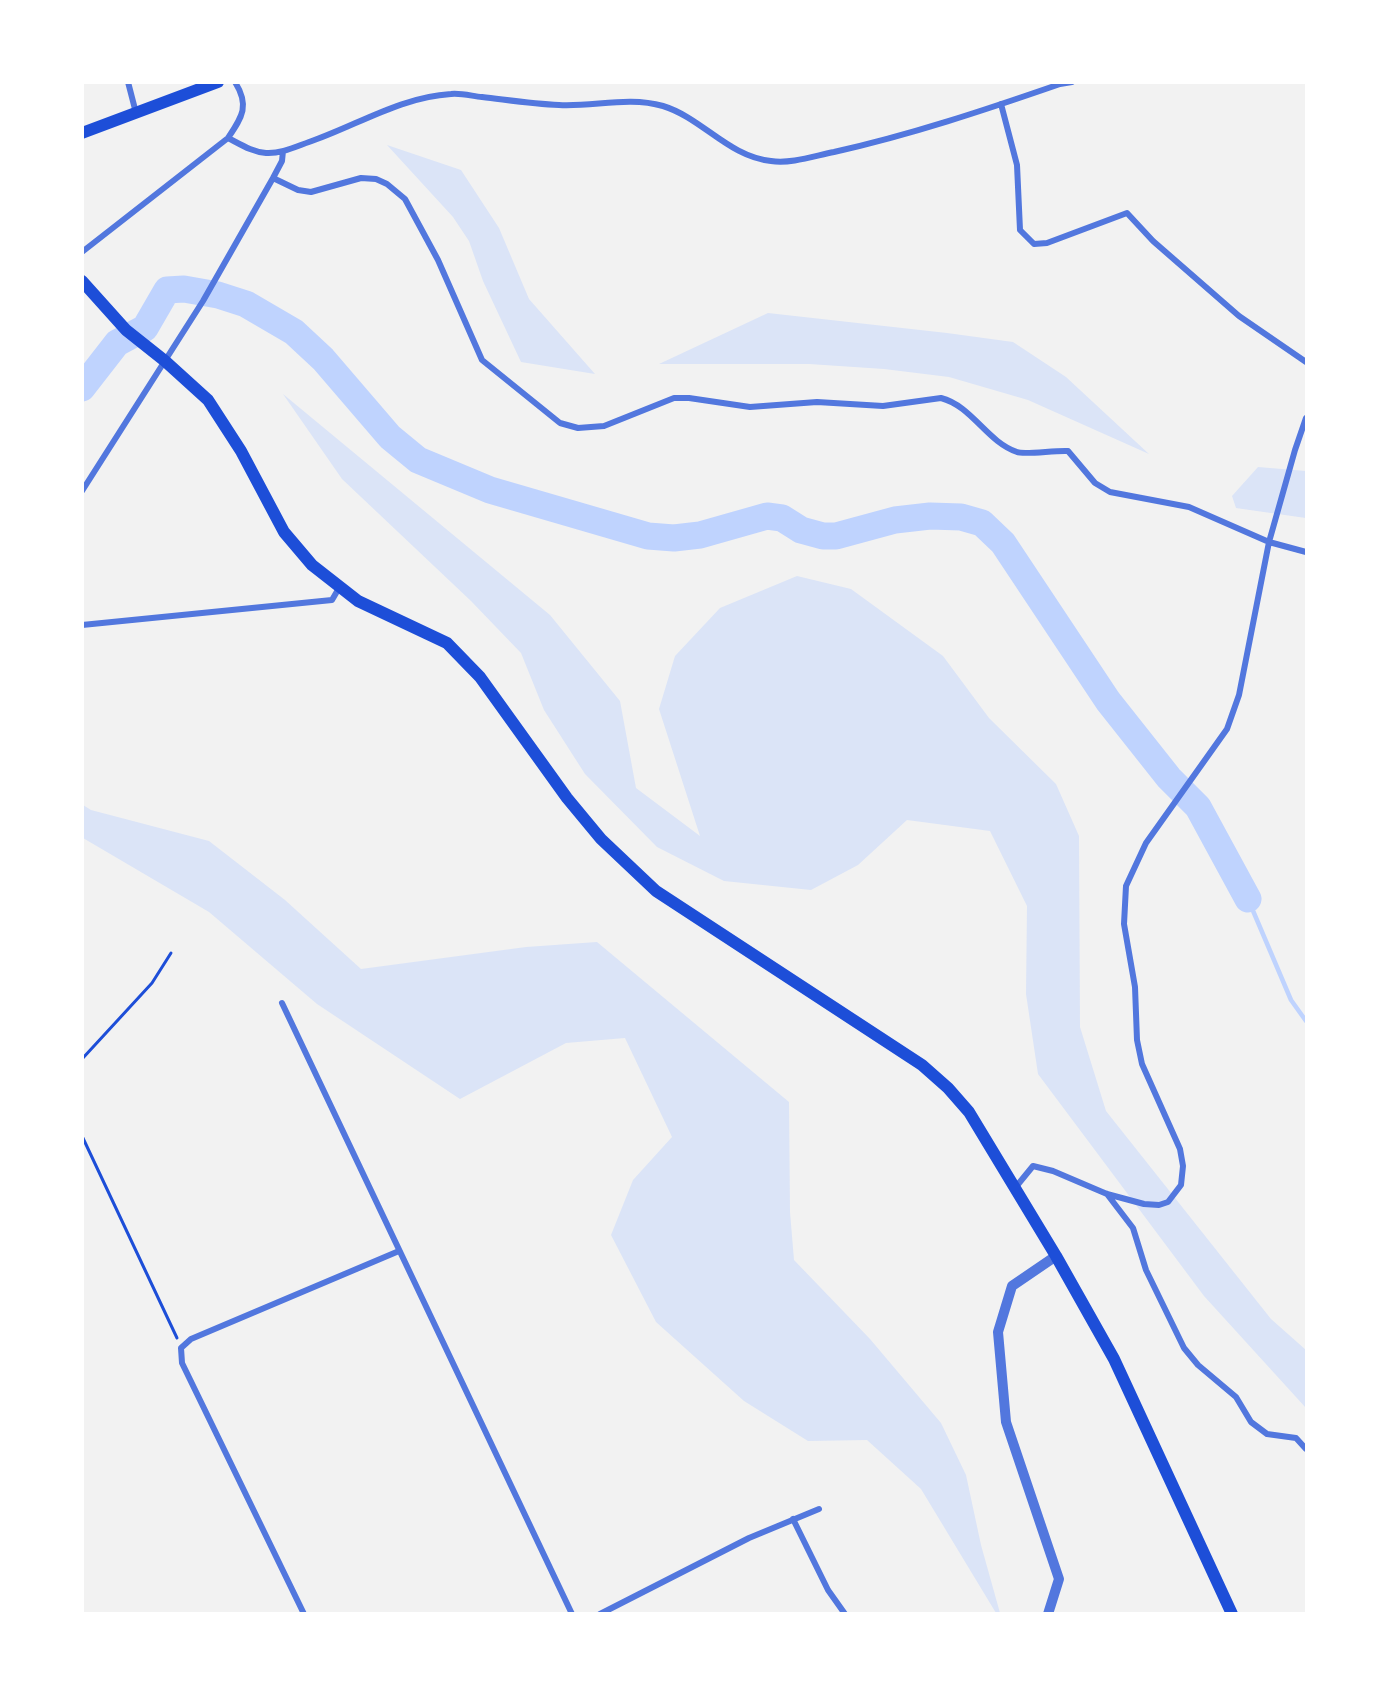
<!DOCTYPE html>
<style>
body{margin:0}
#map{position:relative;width:1389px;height:1696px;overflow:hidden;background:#f2f2f2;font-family:"Asap Condensed",sans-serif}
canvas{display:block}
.frame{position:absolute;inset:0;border:84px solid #fff;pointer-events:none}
</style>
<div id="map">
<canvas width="1389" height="1696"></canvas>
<div class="frame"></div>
</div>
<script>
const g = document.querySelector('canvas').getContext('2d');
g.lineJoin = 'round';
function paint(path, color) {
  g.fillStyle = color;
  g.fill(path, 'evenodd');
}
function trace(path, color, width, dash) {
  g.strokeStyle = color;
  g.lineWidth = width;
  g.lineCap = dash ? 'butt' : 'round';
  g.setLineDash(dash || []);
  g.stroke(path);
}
paint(new Path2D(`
 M387,145L461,170L499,228L529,299L595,374L521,362L483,281L469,241L453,217Z
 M768,313L947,333L1013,342L1066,377L1149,454L1028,400L949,377L884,369L809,364H659Z
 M283,394L550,615L620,701L636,788L700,836L659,709L675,656L720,608L797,576L851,589L943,656L989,718L1056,784L1079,836L1080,1027L1106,1111L1271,1319L1306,1350V1408L1204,1296L1038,1074L1026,994L1027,906L990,831L907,820L858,865L811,890L724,881L657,847L585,774L544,710L521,653L471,601L342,479Z
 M1258,467L1306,471V518L1236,508L1232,496Z
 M83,805L91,810L209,841L285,900L361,969L526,947L597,942L789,1102L790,1212L794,1260L870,1339L941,1423L966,1475L981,1545L1000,1613H996L921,1489L867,1440L808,1441L744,1401L656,1322L611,1235L633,1180L672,1137L625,1038L566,1043L460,1099L317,1004L209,912L83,838Z`), '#dbe4f7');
trace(new Path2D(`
 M1248,899L1291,1000L1306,1021`), '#bfd3fe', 4.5);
trace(new Path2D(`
 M82,388L117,343L145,328L167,290L184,289L218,295L246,304L294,332L323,359L390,437L418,460L490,490L648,536L674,538L700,535L767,516L782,518L801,530L823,536H836L895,520L930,516L961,517L982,523L1003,543L1108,701L1169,778L1198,807L1248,899`), '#bfd3fe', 27);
trace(new Path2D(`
 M82,1059L152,983L171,953
 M82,1136L177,1338`), '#1d4ed8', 3);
trace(new Path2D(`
 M128,82L136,113
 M1001,104L1017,165L1020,230L1034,244L1047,243L1127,213L1153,241L1239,316L1306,362
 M228,138C240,144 252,152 266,153C280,154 295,147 309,142C356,126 400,97 451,94C461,93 472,96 482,97C508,100 533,104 559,105C594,107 628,96 663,106C702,118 729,157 771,161C791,164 814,156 834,152C910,135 985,110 1060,84L1072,82
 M273,178L298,190L311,192L361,178L376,179L387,184L405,199L438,260L482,360L560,423L578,428L604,426L674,398H689L750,407L817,402L883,406L941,398C972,406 987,442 1017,452C1024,455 1056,450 1068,451L1095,483L1110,492L1189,507L1269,542L1306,552
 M82,252L228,138C242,117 250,106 235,82
 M82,491L203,301L273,178L282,161L283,151
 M82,625L332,600L339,588
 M282,1003L572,1614
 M1015,1188L1033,1166L1053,1171L1107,1194L1144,1204L1159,1205L1168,1202L1181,1185L1183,1166L1180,1149L1142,1064L1137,1040L1135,987L1124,924L1126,886L1146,843L1227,729L1239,695L1269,542L1295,450L1306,418
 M1107,1194L1133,1228L1146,1270L1184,1348L1198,1365L1236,1397L1251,1422L1267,1434L1296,1438L1306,1449
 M793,1519L828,1590L845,1614
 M304,1614L182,1363L181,1348L191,1339L399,1251
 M600,1614L749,1538L819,1509`), '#5277de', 6);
trace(new Path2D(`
 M1048,1614L1059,1579L1006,1422L998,1332L1012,1286L1056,1256`), '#5277de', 10);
trace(new Path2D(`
 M82,133L218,82
 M82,281L126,330L165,361L208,400L241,451L284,532L312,565L358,601L447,643L480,677L567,798L601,839L656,891L922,1065L948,1088L969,1112L1056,1256L1114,1359L1232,1614`), '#1d4ed8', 12);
</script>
